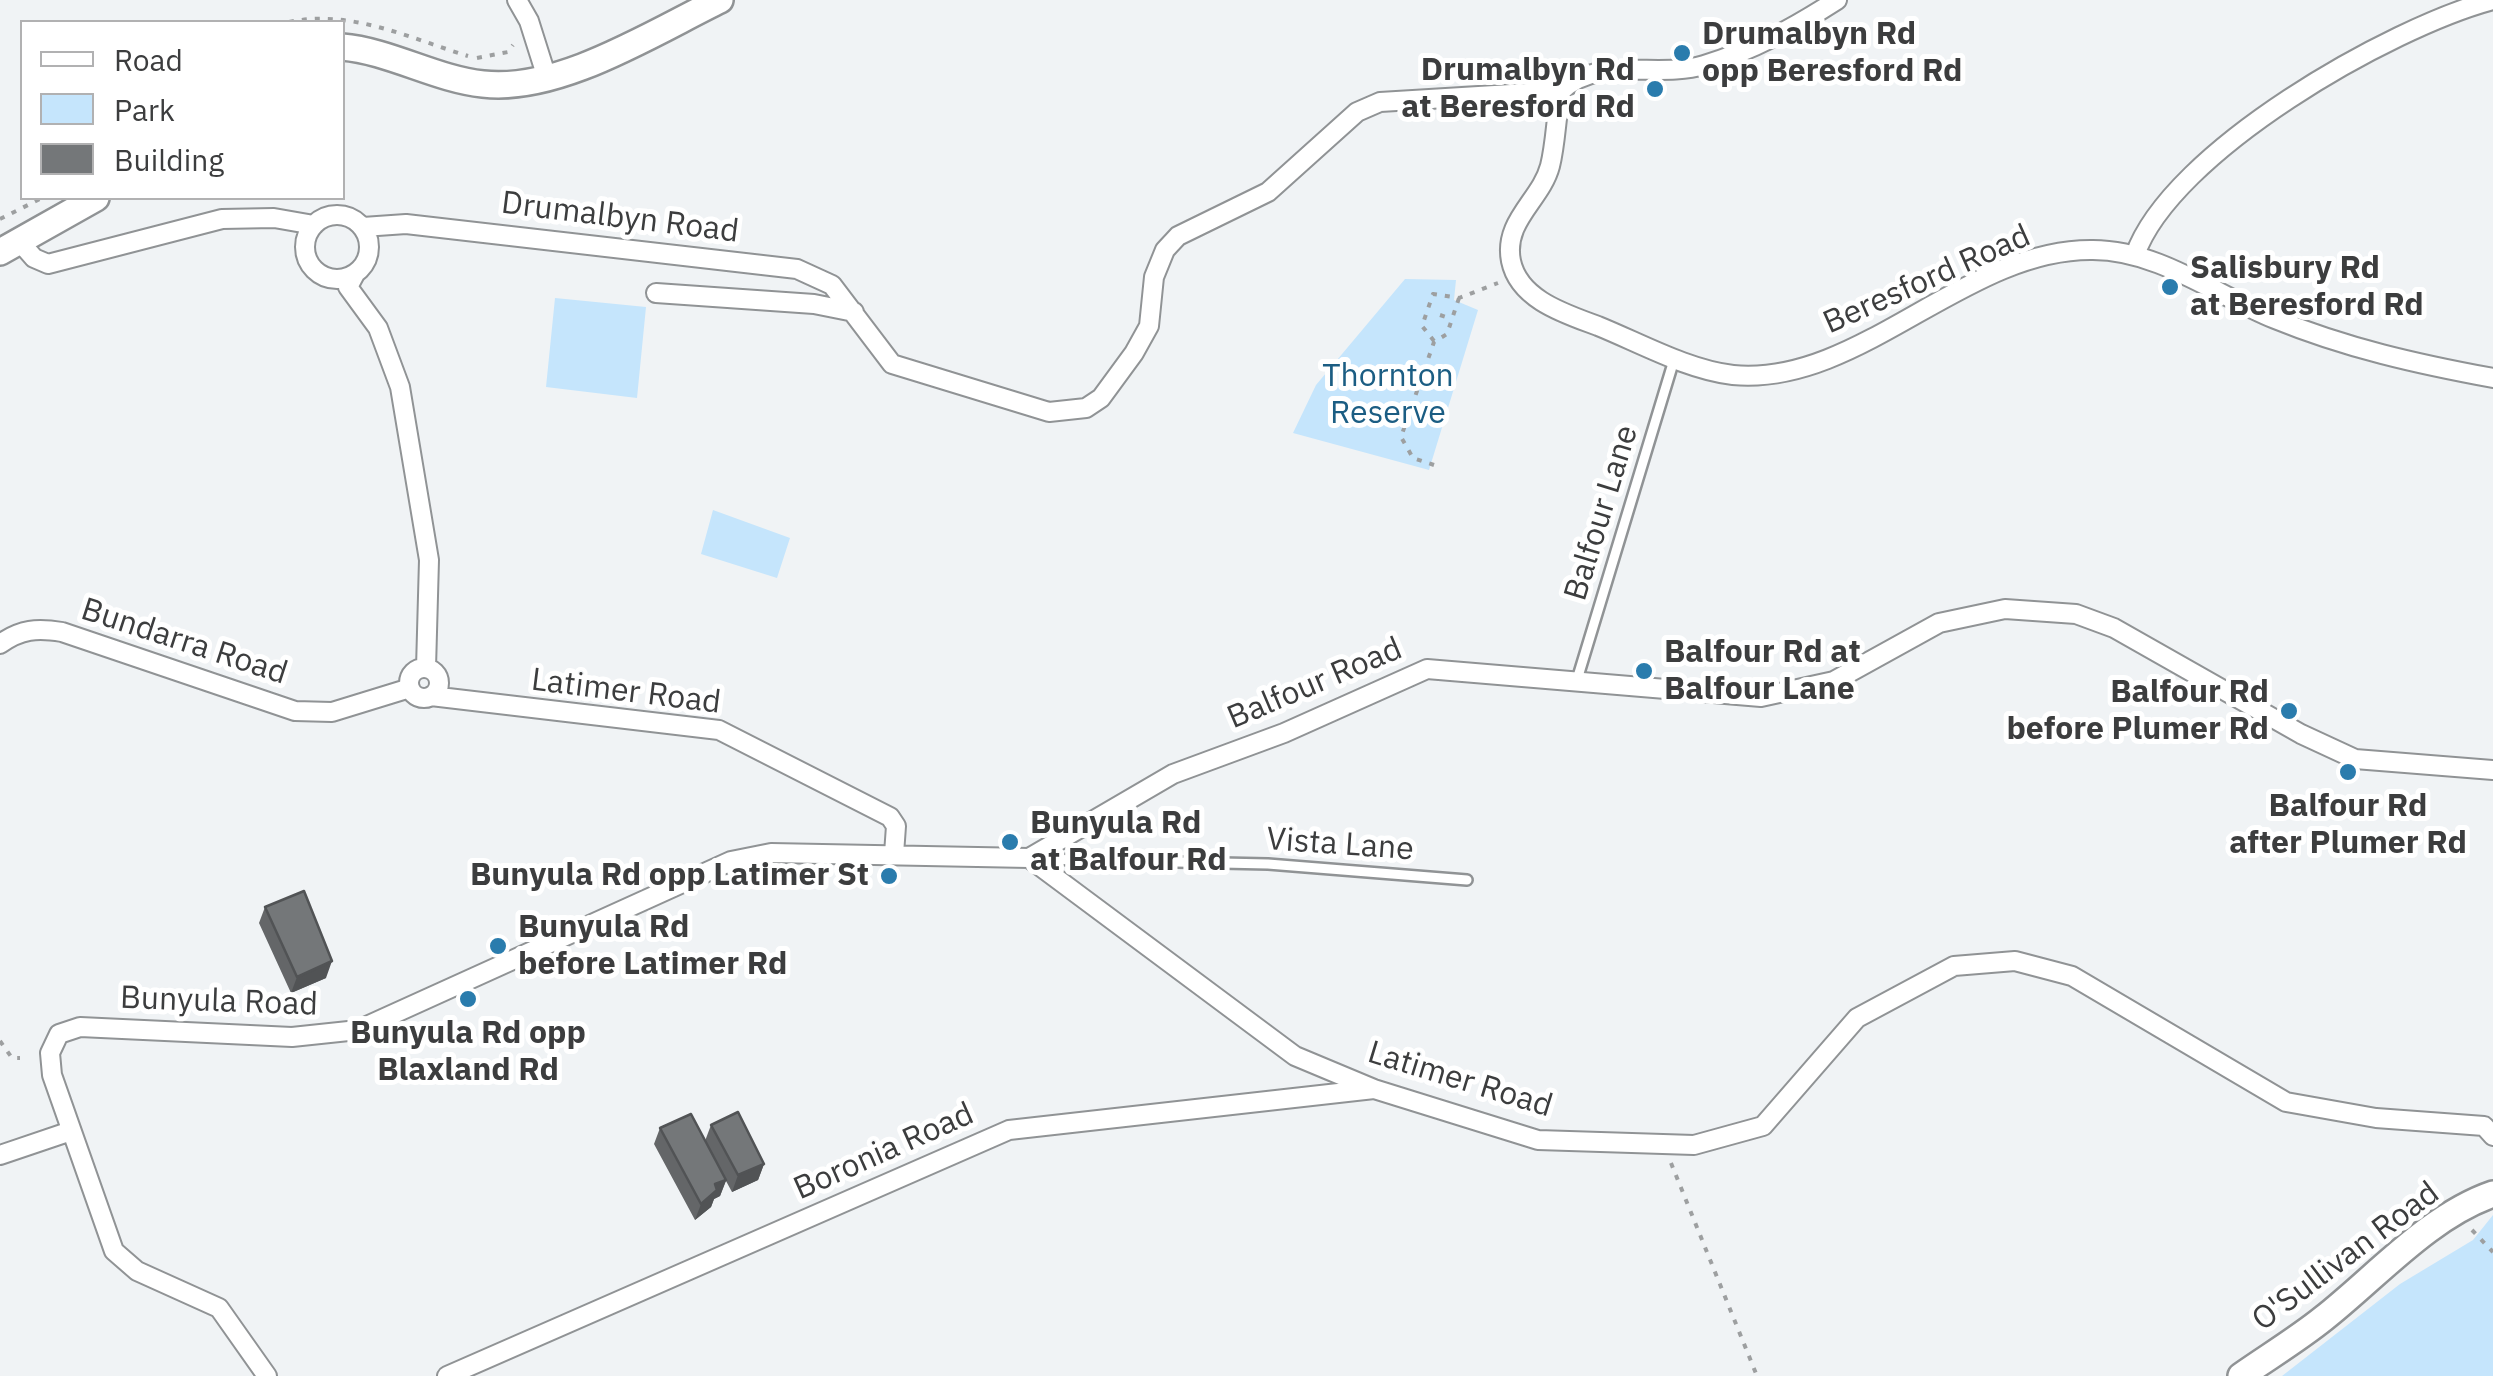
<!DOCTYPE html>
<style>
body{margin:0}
#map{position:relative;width:2493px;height:1376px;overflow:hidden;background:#f0f3f5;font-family:"IBM Plex Sans",sans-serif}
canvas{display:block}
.legend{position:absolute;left:20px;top:20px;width:325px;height:180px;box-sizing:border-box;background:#fff;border:2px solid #b1b1b2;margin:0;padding:12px 18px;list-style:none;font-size:30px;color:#3c3d3e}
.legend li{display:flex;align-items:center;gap:20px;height:50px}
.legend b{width:50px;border:2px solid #b1b1b2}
</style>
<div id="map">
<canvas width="2493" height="1376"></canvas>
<ul class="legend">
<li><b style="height:12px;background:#fff"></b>Road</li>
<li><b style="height:28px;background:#c5e5fc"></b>Park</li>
<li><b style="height:28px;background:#747779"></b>Building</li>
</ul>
</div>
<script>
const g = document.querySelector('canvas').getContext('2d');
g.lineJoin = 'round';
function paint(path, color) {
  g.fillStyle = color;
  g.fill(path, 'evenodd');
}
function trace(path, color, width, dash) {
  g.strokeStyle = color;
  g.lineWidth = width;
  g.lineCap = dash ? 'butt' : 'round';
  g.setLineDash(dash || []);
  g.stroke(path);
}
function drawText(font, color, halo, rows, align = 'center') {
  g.font = font + ' "IBM Plex Sans",sans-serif';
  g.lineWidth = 10;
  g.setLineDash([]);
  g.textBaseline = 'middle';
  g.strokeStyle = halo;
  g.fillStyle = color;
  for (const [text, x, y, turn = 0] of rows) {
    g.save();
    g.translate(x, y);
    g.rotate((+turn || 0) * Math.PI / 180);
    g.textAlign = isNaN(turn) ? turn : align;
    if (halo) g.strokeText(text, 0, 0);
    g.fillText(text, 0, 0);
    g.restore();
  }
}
paint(new Path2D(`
 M1405,279L1456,280L1454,300L1478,310L1429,470L1293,433L1316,385Z
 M555,298L646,307L637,398L546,387Z
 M713,510L790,538L777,578L701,554Z
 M2493,1215V1376H2282L2400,1284L2473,1240Z`), '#c5e5fc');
const lane = new Path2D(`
 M1576,683L1674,360
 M1037,859L1268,864L1467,880`);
const street = new Path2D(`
 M517,0L529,21L547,78
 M1561,91C1556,115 1556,142 1550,166C1541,200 1503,221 1511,261C1519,300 1566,314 1598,326C1640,343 1688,370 1733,375C1859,387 1965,248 2093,250C2158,250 2216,295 2275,319C2346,348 2417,364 2493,378
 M305 247a32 32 0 1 1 64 0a32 32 0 1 1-64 0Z
 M363,227L406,224L797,269L832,285L892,364L1049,412L1086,408L1101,398L1134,353L1149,326L1154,277L1165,250L1178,236L1268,192L1357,112L1380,102L1561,91C1598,55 1658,79 1704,65C1752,51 1795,27 1837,0
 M20,242L34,258L48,264L222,219L274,218L314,225
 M2135,255C2171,152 2390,27 2493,0
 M355,274L348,287L378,328L400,387L429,560L426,668
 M656,293L814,304L854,312
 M0,644C21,629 37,628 62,632L295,711L332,712L410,688
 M409 683a15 15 0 1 1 30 0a15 15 0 1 1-30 0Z
 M431,696L719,730L890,817L896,826L894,854
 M1029,858L1173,774L1284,733L1427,669L1761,697L1834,681L1939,623L2005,609L2076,614L2114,628L2301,734L2355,759L2493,770
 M0,1155L71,1131
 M267,1376L219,1308L137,1271L114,1251L52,1075L50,1053L59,1034L80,1027L292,1037L358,1030L731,861L771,853L1029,858L1295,1056L1374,1089L1538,1140L1694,1145L1763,1126L1857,1018L1954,966L2015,961L2072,976L2286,1102L2376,1118L2484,1126L2493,1136
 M447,1376L1009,1130L1374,1089`);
const secondary = new Path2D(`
 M342,47C390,51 435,79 483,84C559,93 654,32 720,0
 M0,252L96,198
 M2241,1376C2268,1357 2298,1339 2324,1318C2376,1277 2429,1216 2493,1194`);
trace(lane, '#909395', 14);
trace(street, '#909395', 22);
trace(secondary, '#909395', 30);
trace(new Path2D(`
 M289,22C351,9 409,38 468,56
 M477,58L508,52L513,45
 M0,219L42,198
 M1440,315L1452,319
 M1434,341L1422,326L1433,294L1459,298L1498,283
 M1434,465L1413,458L1401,437L1434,342L1447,334L1459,298
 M0,1041L12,1058H20
 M1671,1163L1757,1376
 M2472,1230L2493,1252`), '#9d9fa0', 4, [5, 8]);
trace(lane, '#fff', 9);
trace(street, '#fff', 18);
trace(secondary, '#fff', 25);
paint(new Path2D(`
 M265,907L326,978L291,993L259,923Z
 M711,1125L764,1164L758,1180L732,1192L726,1181L720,1196L714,1199L711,1207L695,1220L654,1144L660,1128L705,1141Z`), '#646668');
paint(new Path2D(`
 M332,961L326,978L291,993L297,977Z
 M764,1164L758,1180L732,1192L738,1175Z
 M726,1180L720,1196L714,1199L711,1207L695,1220L701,1204L715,1184Z`), '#515355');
const building = new Path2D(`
 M304,891L332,961L297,977L265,907Z
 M738,1112L764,1164L738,1175L711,1125Z
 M691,1114L726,1180L715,1184L717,1190L701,1204L660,1128Z`);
paint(building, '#747779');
trace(building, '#515355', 2.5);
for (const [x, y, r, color] of [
 [1682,53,10,"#2a7cad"],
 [1655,89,10,"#2a7cad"],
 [2170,287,10,"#2a7cad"],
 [1644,671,10,"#2a7cad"],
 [2289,711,10,"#2a7cad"],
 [2348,772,10,"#2a7cad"],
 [1010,842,10,"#2a7cad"],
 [889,876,10,"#2a7cad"],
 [498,946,10,"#2a7cad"],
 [468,999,10,"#2a7cad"]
]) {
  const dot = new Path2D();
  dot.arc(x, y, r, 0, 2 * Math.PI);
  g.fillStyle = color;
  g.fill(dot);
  trace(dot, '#fff', 4);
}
drawText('bold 32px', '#3c3d3e', '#fff', [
 ["Drumalbyn Rd",1702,35],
 ["opp Beresford Rd",1702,72],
 ["Drumalbyn Rd",1635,71,"right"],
 ["at Beresford Rd",1635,108,"right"],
 ["Salisbury Rd",2190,269],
 ["at Beresford Rd",2190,306],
 ["Balfour Rd at",1664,653],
 ["Balfour Lane",1664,690],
 ["Balfour Rd",2269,693,"right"],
 ["before Plumer Rd",2269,730,"right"],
 ["Balfour Rd",2348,807,"center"],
 ["after Plumer Rd",2348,844,"center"],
 ["Bunyula Rd",1030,824],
 ["at Balfour Rd",1030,861],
 ["Bunyula Rd opp Latimer St",869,876,"right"],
 ["Bunyula Rd",518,928],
 ["before Latimer Rd",518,965],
 ["Bunyula Rd opp",468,1034,"center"],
 ["Blaxland Rd",468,1071,"center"]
], 'left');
drawText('32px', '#3c3d3e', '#fff', [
 ["Drumalbyn Road",620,218,7],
 ["Beresford Road",1927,280,-24],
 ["Balfour Lane",1602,513,-73],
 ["Bundarra Road",184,642,18],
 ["Balfour Road",1315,684,-23],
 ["Latimer Road",626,692,7],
 ["Vista Lane",1340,845,4],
 ["Bunyula Road",219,1002,2],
 ["Latimer Road",1460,1080,17],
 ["Boronia Road",884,1152,-24],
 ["O'Sullivan Road",2346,1257,-37]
]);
drawText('32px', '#1b5d83', '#fff', [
 ["Thornton",1388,377],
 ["Reserve",1388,414]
]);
</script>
